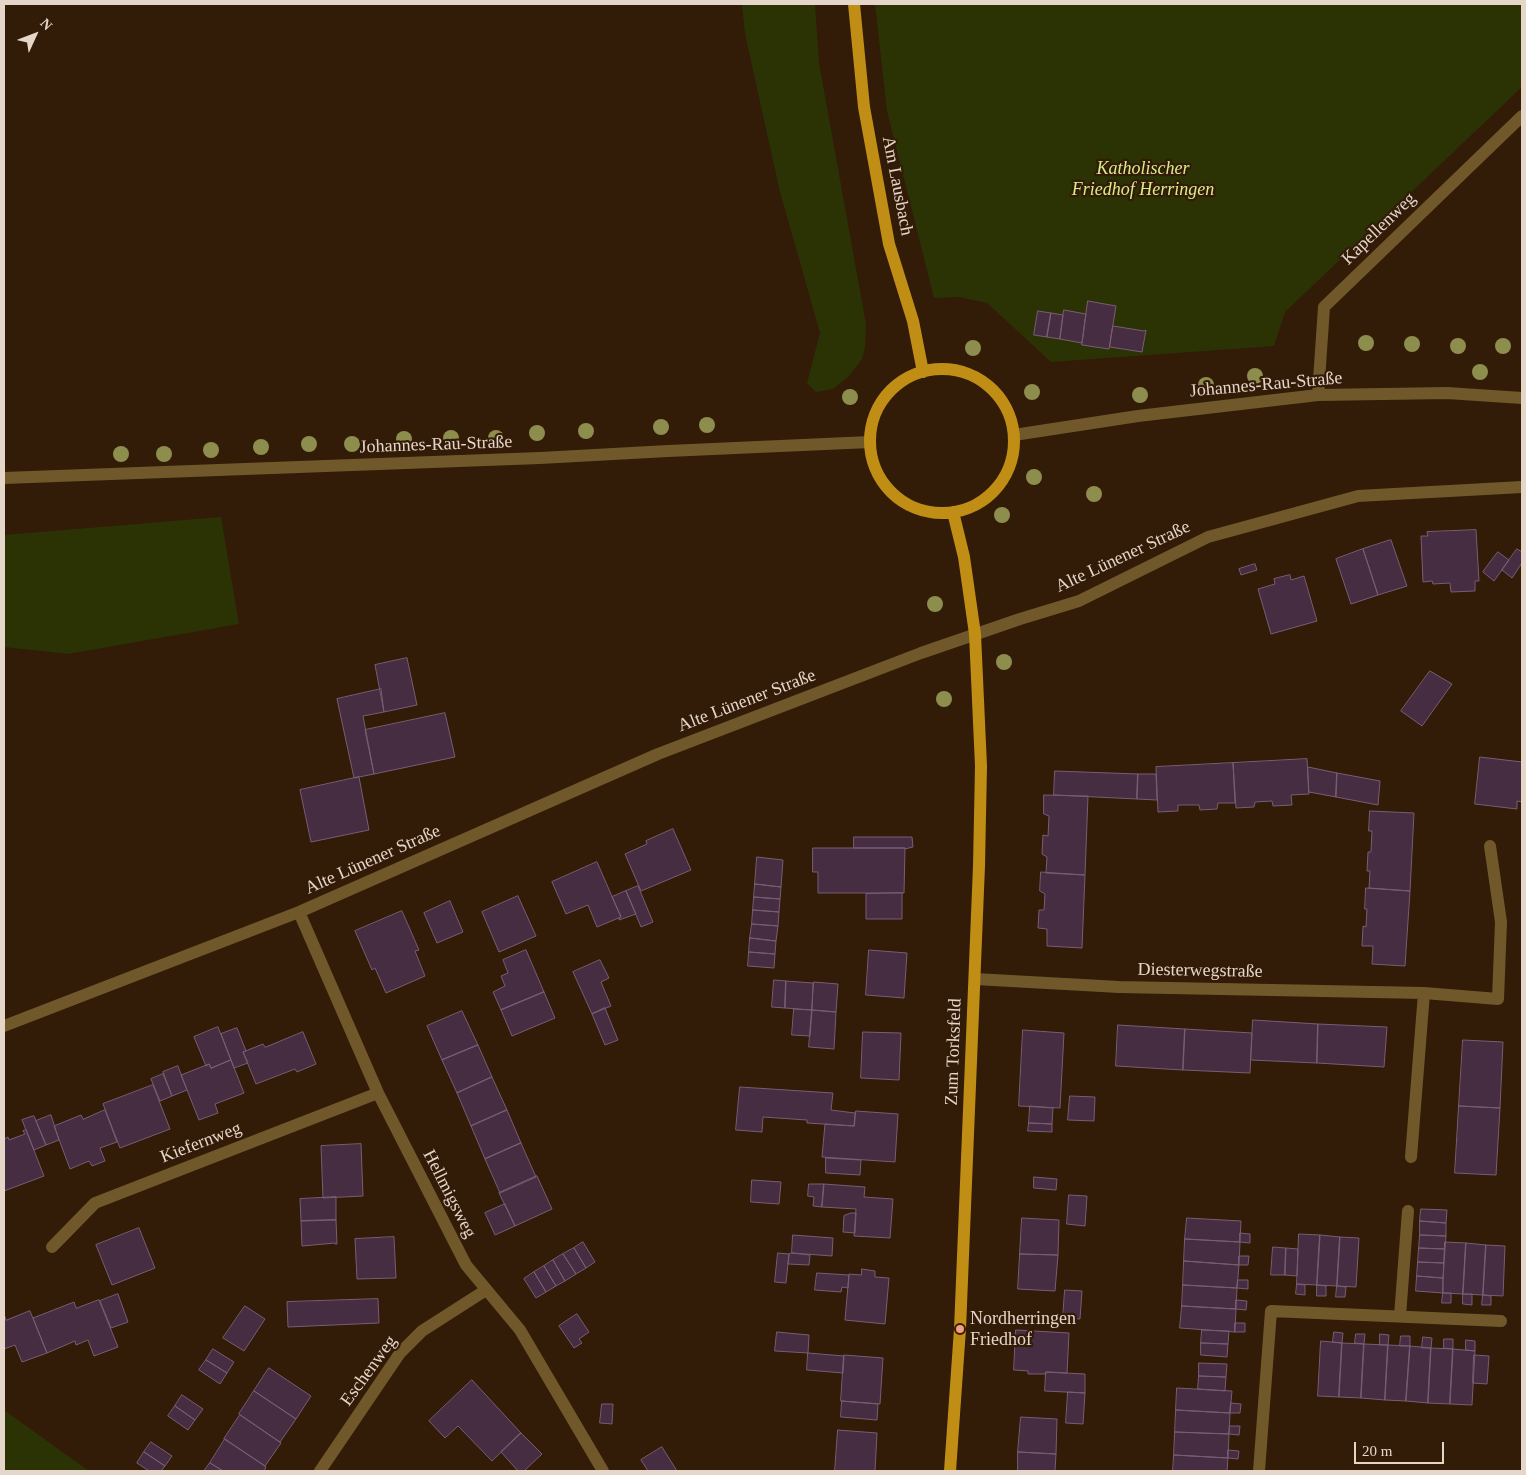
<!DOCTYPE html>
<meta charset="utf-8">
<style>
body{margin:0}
#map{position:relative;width:1526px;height:1475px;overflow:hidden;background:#321b07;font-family:Georgia,serif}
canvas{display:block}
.frame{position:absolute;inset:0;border:5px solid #e6d5c9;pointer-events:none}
.north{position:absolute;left:10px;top:10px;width:50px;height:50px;-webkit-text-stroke:4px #321b07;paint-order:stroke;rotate:47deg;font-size:14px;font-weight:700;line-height:20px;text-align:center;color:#e6d5c9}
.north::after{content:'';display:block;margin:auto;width:18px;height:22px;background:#e6d5c9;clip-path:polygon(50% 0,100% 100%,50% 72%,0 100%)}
.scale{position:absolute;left:1354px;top:1442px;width:90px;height:22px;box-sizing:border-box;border:2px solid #e6d5c9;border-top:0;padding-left:6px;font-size:15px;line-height:18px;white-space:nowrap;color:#e6d5c9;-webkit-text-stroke:4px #321b07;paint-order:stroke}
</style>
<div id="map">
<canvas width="1526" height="1475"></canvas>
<div class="frame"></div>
<div class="north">N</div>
<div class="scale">20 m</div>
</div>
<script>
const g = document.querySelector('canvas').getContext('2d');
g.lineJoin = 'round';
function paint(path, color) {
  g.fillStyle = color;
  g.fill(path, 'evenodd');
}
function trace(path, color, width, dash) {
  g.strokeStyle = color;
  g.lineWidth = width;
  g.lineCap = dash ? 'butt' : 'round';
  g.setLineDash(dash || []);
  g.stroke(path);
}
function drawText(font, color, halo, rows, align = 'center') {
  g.font = font + ' Georgia,serif';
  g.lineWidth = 4.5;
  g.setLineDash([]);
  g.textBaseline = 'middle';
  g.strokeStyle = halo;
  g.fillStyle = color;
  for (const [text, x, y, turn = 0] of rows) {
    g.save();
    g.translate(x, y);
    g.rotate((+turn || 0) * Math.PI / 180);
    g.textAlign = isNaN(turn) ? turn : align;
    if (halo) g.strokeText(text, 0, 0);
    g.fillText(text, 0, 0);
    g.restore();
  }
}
paint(new Path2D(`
 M742,4H815L819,63L866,324L865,348L862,359L848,377L833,389L816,392L807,383L820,333L780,192L745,34Z
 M875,4H1522V87L1285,312L1274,346L1051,362L987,303L959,297L934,298L887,111Z
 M221,517L239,624L68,654L4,647V535Z
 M4,1410L89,1471H4Z`), '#2b3304');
const building = new Path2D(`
 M1088,301L1116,306L1109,349L1082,345Z
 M1064,310L1086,314L1082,343L1060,339Z
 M1038,311L1051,313L1047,337L1034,335Z
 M1051,313L1063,315L1060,339L1047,337Z
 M1113,326L1144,331L1146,330L1142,352L1110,347Z
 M1476,530L1479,581H1475V591L1451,592L1450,583L1433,584L1432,581L1423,582L1421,536H1428L1427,532Z
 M1391,540L1407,586L1378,595L1363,549Z
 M1363,549L1378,595L1351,604L1336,559Z
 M1517,549L1522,552V563L1512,578L1502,570Z
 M1498,552L1509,560L1494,581L1483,572Z
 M1255,564L1257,570L1241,575L1239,569Z
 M1290,575L1291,580L1304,576L1317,621L1271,634L1258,589L1275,584L1274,579Z
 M407,658L417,705L384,712L375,665Z
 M1430,671L1452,684L1422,726L1401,711Z
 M381,689L384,712L363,716L374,774L354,778L337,699Z
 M445,713L455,757L374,774L365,730Z
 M1480,757L1522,762V802L1517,801V809L1475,804Z
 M1307,759L1309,794L1291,795L1292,805L1273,806L1272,801L1255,802L1254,807L1236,808L1233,763Z
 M1233,763L1235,803H1218L1217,809L1200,810L1199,805H1178V811L1158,812L1156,767Z
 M1308,767L1337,773L1336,797L1309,792Z
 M1055,771L1138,774L1137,799L1054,795Z
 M1337,773L1380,781L1378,805L1336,797Z
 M1138,774H1156L1157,800L1137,799Z
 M359,777L369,830L311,842L300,790Z
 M1044,795L1088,796L1085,875L1046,873L1047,857L1042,854L1043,835L1048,836L1049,816L1044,814Z
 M1370,811L1414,813L1410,891L1369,888L1370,871H1367L1368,852H1371L1372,831H1369Z
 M673,829L691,870L641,891L625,854L647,844L646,841Z
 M854,837H912L913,847L905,849V848H854Z
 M813,848H905L904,893H818V872H813Z
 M757,857L783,860L781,887L755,884Z
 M597,862L621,917L597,927L588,905L566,914L552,882Z
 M1041,872L1085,875L1082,948L1047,946V929L1038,928L1039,910H1044L1045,894L1040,891Z
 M755,884L781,887L780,899L754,897Z
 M638,886L653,922L641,927L626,891Z
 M1366,888L1410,891L1405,966L1372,964L1373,946H1362L1363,926L1366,927L1367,909H1365Z
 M626,891L636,914L619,920V918L621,917L612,897Z
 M902,893V919H866V894Z
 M518,896L536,936L499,952L482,912Z
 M754,897L780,899L779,912L753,910Z
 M450,901L463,932L437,943L424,913Z
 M753,910L779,912L778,926L752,924Z
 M402,911L419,950L415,951L425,976L386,993L375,968L372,970L355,931Z
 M752,924L778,926L776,941L750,938Z
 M750,938L776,941L775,954L749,952Z
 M526,950L544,992L501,1010L493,992L505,986L501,976L508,973L503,960Z
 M869,950L907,953L904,998L866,995Z
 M749,952L775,954L774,968L748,966Z
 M600,960L609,978L601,982L611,1006L592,1014L573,972Z
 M774,980L786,981L785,1008L772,1007Z
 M786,981L813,983L812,1010L785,1008Z
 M814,982L838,984L836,1012L812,1010Z
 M544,992L555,1018L512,1036L501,1010Z
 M605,1008L618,1040L605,1045L592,1014Z
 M794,1009L812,1010L810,1036L792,1035Z
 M812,1010L836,1012L834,1049L809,1047Z
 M462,1011L478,1045L442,1060L427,1026Z
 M1253,1020L1318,1024L1317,1063L1251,1060Z
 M1318,1024L1387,1027L1384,1067L1317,1063Z
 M1118,1025L1185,1029L1183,1070L1116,1066Z
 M218,1027L231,1060L211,1068L209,1064L206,1066L194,1037Z
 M237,1028L246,1051L243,1052L248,1063L234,1068L221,1034Z
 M1185,1029L1252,1033L1250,1073L1183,1070Z
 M1023,1030L1064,1033L1060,1108L1019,1106Z
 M303,1032L316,1064L297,1072L295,1069L256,1084L243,1052L263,1044L265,1047Z
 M863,1032L901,1033L899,1080L861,1078Z
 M1463,1040L1503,1042L1500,1108L1459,1106Z
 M478,1045L492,1077L457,1093L442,1060Z
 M231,1060L244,1093L215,1104L218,1113L199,1120L181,1075L209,1064L211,1068Z
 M178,1066L187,1090L172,1096L163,1072Z
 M163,1074L172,1096L160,1101L151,1079Z
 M492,1077L507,1110L471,1126L457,1093Z
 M153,1085L170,1129L120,1148L103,1104Z
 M740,1087L833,1093L831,1110L855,1113L854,1126L807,1123V1120L763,1117L762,1132L736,1130Z
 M1070,1096L1095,1097L1094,1121L1068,1120Z
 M1030,1106L1053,1108L1052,1124L1029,1123Z
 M1459,1106L1500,1108L1496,1175L1455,1173Z
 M105,1110L117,1142L100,1148L105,1161L92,1166L89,1161L70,1169L54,1126L81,1115L83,1119Z
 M507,1110L521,1143L485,1159L471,1126Z
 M856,1111L898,1114L895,1162L822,1157L825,1124L854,1126Z
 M51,1115L59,1140L46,1145L36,1121Z
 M34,1116L46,1145L34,1150L22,1120Z
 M1029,1123L1052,1124V1132L1028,1131Z
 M26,1130L44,1176L4,1191V1139L8,1137L9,1140L25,1134L23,1131Z
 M521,1143L536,1177L500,1193L485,1159Z
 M361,1144L363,1196L323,1198L321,1146Z
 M826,1158L861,1160L860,1175L826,1173Z
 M537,1176L552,1209L515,1226L499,1193Z
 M1034,1177L1057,1179L1056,1190L1034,1188Z
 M752,1180L781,1182L779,1204L751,1202Z
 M809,1184H824L822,1207L813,1206L814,1197L808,1196Z
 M824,1184L865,1187L864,1197L893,1199L890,1238L854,1236L856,1209L822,1207Z
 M1069,1195L1087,1196L1085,1226L1067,1224Z
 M336,1197V1220L301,1221L300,1199Z
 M505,1204L515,1226L495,1235L485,1213Z
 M1421,1209L1447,1210L1446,1223L1420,1221Z
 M851,1213H856L855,1233L843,1232L844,1216Z
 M1022,1218L1059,1220L1058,1255L1020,1254Z
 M1187,1218L1241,1221L1240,1242L1185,1239Z
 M336,1220L337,1244H335V1243L302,1246L301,1221Z
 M1420,1221L1446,1223V1236L1420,1235Z
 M139,1228L155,1268L112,1285L96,1245Z
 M1240,1233L1250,1234V1243L1240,1242Z
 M1299,1234L1320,1235L1317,1285L1297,1284Z
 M793,1235L833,1238L832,1256L792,1253Z
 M1320,1235L1340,1237L1337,1286L1317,1285Z
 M1420,1235L1446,1236L1445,1249L1419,1248Z
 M394,1237L396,1278L357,1279L355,1239Z
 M1340,1237L1359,1238L1356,1287L1337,1286Z
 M1185,1239L1240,1242L1239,1265L1184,1261Z
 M583,1242L595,1262L586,1268L574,1248Z
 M1445,1242L1466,1243L1463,1294L1443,1293Z
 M1466,1243L1486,1245L1483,1295L1463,1294Z
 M1486,1245L1505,1246L1503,1296L1483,1295Z
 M1273,1247L1286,1248L1285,1275H1271Z
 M574,1248L586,1268L576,1274L563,1254Z
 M1286,1248L1298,1249L1297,1276L1285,1275Z
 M1419,1248L1445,1249L1444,1263L1418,1262Z
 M778,1253L789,1254L786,1283L775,1282Z
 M792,1253L810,1255L809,1265L788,1264L789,1254Z
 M563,1254L576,1274L565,1281L553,1260Z
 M1020,1254L1058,1255L1055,1291L1018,1289Z
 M1239,1256H1249L1248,1265H1239Z
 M553,1260L565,1281L556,1286L544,1266Z
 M1184,1261L1239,1265L1237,1288L1183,1285Z
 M1418,1262L1444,1263L1443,1278L1417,1276Z
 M544,1266L556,1286L546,1292L534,1272Z
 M862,1269L875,1271V1277L889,1278L885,1324L845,1320L849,1274L861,1275Z
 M534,1272L546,1292L536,1298L524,1279Z
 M817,1273L849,1275L848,1288L842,1287L841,1292L815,1290Z
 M1417,1276L1443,1278V1293L1416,1291Z
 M1238,1280H1248V1289L1237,1288Z
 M1297,1284L1305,1285V1295L1296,1294Z
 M1183,1285L1237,1288L1236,1309L1182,1306Z
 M1317,1285L1326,1286V1296H1317Z
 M1337,1286L1346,1287L1345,1297H1336Z
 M1065,1290L1082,1291L1080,1319L1063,1318Z
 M1443,1293H1451V1303H1442Z
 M118,1294L128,1322L111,1328L100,1301Z
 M1463,1294H1472V1305L1463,1304Z
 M1483,1295L1491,1296V1305H1482Z
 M378,1299L379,1323L288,1327L287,1302Z
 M99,1300L118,1347L94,1356L88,1340L76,1345L75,1341L47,1353L33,1318L74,1302L76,1308Z
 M1236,1300L1247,1301L1246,1310L1236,1309Z
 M245,1306L265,1319L244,1351L223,1338Z
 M1182,1306L1236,1309L1235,1332L1180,1328Z
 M30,1311L47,1353L22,1362L15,1345L4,1349V1314L6,1320Z
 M577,1314L589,1332L579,1339L582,1343L574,1348L559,1326Z
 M1235,1323H1245V1332H1235Z
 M1016,1330L1069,1333L1067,1373L1046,1372V1374H1028V1371L1014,1370Z
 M1202,1330L1229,1331L1228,1344L1201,1343Z
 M777,1332L809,1335L808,1353L775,1351Z
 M1334,1332L1343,1333L1342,1343L1333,1342Z
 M1356,1334H1365L1364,1344L1355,1343Z
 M1380,1334L1389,1335L1388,1345H1380Z
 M1401,1336H1410V1346H1400Z
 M1423,1337L1432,1338L1431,1348H1422Z
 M1444,1339H1453V1349L1444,1348Z
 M1466,1340L1475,1341V1351L1466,1350Z
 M1321,1341L1342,1343L1339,1397L1318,1396Z
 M1201,1343L1228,1344L1227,1357L1201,1355Z
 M1342,1343L1364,1344L1361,1398L1339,1397Z
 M1364,1344L1388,1345L1385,1400L1361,1398Z
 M1388,1345L1410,1346L1406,1401L1385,1400Z
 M1410,1346L1431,1348L1428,1403L1406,1401Z
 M1431,1348L1453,1349L1450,1404L1428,1403Z
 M213,1349L234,1362L227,1373L206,1360Z
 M1453,1349L1475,1351L1472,1405L1450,1404Z
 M808,1353L844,1356L843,1373L807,1370Z
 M844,1355L883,1358L880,1404L841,1401Z
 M1474,1355L1489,1356L1487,1384L1473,1383Z
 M206,1360L227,1373L220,1384L199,1370Z
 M1199,1363L1227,1364L1226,1377L1199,1376Z
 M269,1368L311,1396L296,1419L254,1391Z
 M1046,1372L1085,1374V1393L1045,1391Z
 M1199,1376L1226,1377L1225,1391L1198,1389Z
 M472,1380L521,1433L492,1461L458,1426L445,1438L429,1421Z
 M1177,1388L1232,1391L1230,1413L1176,1410Z
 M254,1391L296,1419L280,1442L239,1414Z
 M1068,1392L1085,1393L1083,1424L1066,1423Z
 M182,1395L203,1409L195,1420L175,1406Z
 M842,1401L878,1404L877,1420L841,1417Z
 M1231,1403L1241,1404L1240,1413H1230Z
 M602,1404H613L612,1424L600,1423Z
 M175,1406L195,1420L188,1430L168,1416Z
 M1176,1410L1230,1413L1229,1434L1175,1432Z
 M240,1415L281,1443L265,1466L224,1439Z
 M1021,1417L1057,1419L1056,1454L1018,1452Z
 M1230,1426H1240L1239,1435L1229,1434Z
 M838,1430L877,1433L875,1471H835Z
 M1175,1432L1229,1434L1228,1458L1174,1455Z
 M521,1433L542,1454L524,1471H518L501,1452Z
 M225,1439L265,1466L266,1467L264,1471H223L210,1463Z
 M151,1442L172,1456L165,1466L144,1452Z
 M662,1447L677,1471H648L641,1460Z
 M1228,1450L1239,1451L1238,1459L1228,1458Z
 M144,1452L165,1466L161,1471H149L137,1463Z
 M1018,1452L1056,1454L1055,1471H1018Z
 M1174,1455L1228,1458L1227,1471H1173Z
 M210,1463L223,1471H204Z`);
paint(building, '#462d42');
trace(building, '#795d74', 1);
trace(new Path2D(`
 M1318,395L1324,307L1522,116
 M1014,435L1138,416L1318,395L1447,393L1522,398
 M4,478L540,458L668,451L870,442
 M299,912L378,1093L466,1265L520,1330L603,1471
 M975,979L1119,987L1424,993L1498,999L1501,922L1490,846
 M4,1026L299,912L658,754L921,653L1020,619L1079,601L1208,537L1358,496L1522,487
 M1411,1157L1424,993
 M52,1247L95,1203L378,1093
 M1400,1316L1408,1211
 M320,1471L400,1353L422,1331L486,1290
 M1259,1471L1271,1311L1501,1321`), '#70582a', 12);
trace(new Path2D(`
 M854,4L864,107L889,244L913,321L923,372
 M870 441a72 72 0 1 1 144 0a72 72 0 1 1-144 0Z
 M950,1471L960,1329L979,866L981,766L975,634L964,557L953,512`), '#c08d15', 12);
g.fillStyle = '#8d8e4e';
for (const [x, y] of [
 [1366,343],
 [1412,344],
 [1458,346],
 [1503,346],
 [973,348],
 [1480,372],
 [1255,376],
 [1206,385],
 [1032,392],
 [1140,395],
 [850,397],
 [707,425],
 [661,427],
 [586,431],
 [537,433],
 [451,438],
 [496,438],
 [404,439],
 [309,444],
 [352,444],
 [261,447],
 [211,450],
 [121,454],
 [164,454],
 [1034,477],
 [1094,494],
 [1002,515],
 [935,604],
 [1004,662],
 [944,699]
]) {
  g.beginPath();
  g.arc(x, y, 8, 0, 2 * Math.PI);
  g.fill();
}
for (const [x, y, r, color] of [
 [960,1329,5,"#f2a080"]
]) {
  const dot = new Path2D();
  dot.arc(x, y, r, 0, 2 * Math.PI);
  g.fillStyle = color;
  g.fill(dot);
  trace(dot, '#321b07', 2);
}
drawText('italic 18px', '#d7ed89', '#321b07', [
 ["Katholischer",1143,169],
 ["Friedhof Herringen",1143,190]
]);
drawText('18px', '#e6d5c9', '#321b07', [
 ["Am Lausbach",897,186,79],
 ["Kapellenweg",1379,229,-44],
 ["Johannes-Rau-Straße",1266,385,-5],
 ["Johannes-Rau-Straße",436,445,-2],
 ["Alte Lünener Straße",1123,557,-25],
 ["Alte Lünener Straße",747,701,-21],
 ["Alte Lünener Straße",373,860,-24],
 ["Diesterwegstraße",1200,971,1],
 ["Zum Torksfeld",954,1052,-88],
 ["Kiefernweg",201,1143,-21],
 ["Hellmigsweg",449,1194,63],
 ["Eschenweg",369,1371,-54]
]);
drawText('18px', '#e6d5c9', '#321b07', [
 ["Nordherringen",970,1319],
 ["Friedhof",970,1340]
], 'left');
</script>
